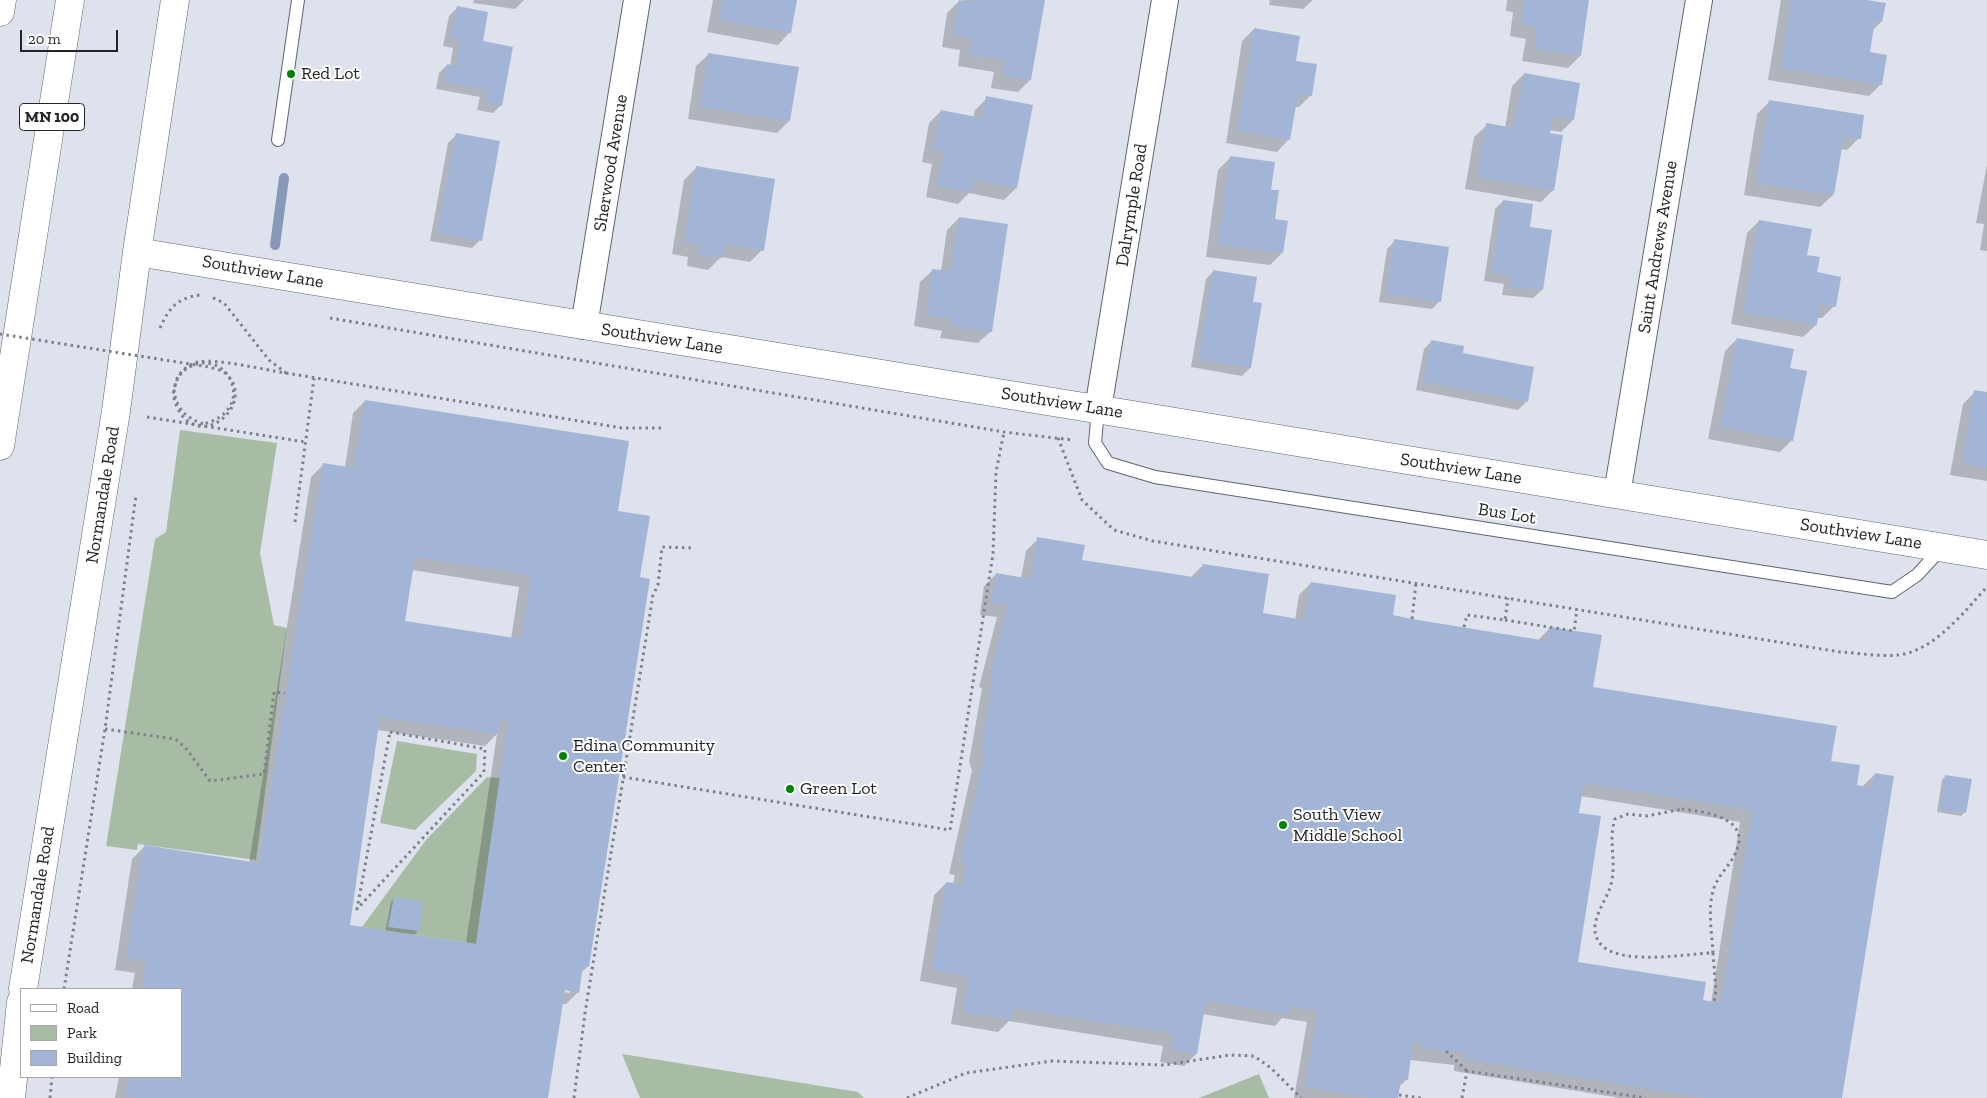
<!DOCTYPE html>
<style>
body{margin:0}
#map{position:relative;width:1987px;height:1098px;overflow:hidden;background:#dde2ed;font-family:"Zilla Slab",serif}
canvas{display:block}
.legend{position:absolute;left:20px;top:988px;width:162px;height:90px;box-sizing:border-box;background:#fff;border:1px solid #a7a7a9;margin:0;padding:6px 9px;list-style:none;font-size:15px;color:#222428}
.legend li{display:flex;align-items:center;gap:10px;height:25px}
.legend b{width:25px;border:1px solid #a7a7a9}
.scale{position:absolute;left:20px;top:30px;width:98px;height:22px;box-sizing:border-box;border:2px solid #222428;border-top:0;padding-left:6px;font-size:15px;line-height:18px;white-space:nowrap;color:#222428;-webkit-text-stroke:4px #fff;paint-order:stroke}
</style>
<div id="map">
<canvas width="1987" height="1098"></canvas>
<ul class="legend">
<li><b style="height:6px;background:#fff"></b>Road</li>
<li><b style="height:14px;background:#a8bca5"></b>Park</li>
<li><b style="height:14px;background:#a3b5d6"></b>Building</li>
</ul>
<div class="scale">20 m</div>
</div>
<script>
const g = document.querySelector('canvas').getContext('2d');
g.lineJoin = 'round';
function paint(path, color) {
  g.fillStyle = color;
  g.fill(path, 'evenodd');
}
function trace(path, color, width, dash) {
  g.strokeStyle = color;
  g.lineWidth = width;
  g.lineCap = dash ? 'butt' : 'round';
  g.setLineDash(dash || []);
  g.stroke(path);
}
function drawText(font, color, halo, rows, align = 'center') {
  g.font = font + ' "Zilla Slab",serif';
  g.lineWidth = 4;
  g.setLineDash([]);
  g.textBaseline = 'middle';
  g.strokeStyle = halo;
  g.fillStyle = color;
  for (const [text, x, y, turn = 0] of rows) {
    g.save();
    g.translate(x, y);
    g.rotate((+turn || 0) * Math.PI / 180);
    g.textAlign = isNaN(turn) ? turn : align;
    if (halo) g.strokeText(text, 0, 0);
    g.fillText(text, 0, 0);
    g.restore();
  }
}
paint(new Path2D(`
 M180,430L277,443L260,553L274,625L287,628L256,860L138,844L137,850L106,846L155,539L166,532Z
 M397,741L477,754L476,771L415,830L380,823Z
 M487,777L500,778L476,944L362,927L426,840Z
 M622,1054L858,1092L864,1098H640Z
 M1259,1074L1269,1098H1199Z`), '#a8bca5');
paint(new Path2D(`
 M474,0H524L515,9L473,3Z
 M713,0H796L790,32L778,45L707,32Z
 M964,0H1043L1030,80L1018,92L991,88L994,72L958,66L960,50L942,47L947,13L959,1L964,2Z
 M1270,0H1313L1303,9L1269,5Z
 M1507,0H1588L1580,56L1568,68L1522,61L1526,39L1510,36L1513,12L1506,11Z
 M1781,0H1859L1881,22L1872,31L1868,53L1881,84L1869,96L1768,80Z
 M457,8L482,42L501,105L493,113L477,110L480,97L436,89L439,73L447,65L450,66L453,48L443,46L449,16Z
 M1254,29L1294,62L1311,95L1299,107H1294L1289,139L1277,152L1226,143L1242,41Z
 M709,54L789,121L777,133L688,119L696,66Z
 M1524,74L1579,84L1573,120L1561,132L1549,130L1553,190L1541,202L1465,189L1474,137L1487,125L1505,128L1512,86Z
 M987,98L1016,188L1004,200L969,193L958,204L926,197L932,164L922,162L929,123L941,111L973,117L975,110Z
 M1769,102L1859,138L1847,150L1840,149L1833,195L1820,207L1744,195L1757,114Z
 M456,135L480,240L472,248L430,241L448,143Z
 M1230,158L1269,191L1273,220L1286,222L1282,253L1270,265L1206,257L1218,170Z
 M1987,165V251L1980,250L1984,224L1976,223Z
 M696,168L762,250L750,262L721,257L708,270L687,266L688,257L672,254L684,180Z
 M1503,201L1528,228L1542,290L1533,298L1502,295L1504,284L1484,281L1495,209Z
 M959,218L991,331L978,343L940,338L942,331L914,326L920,282L933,270L941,271L947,230Z
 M1759,221L1806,256L1834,306L1822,318H1817L1816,325L1803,337L1731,324L1747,233Z
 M1395,241L1440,301L1432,309L1379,302L1387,249Z
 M1214,271L1251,303L1250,368L1242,376L1191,367L1206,279Z
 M1737,339L1788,369L1792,440L1780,452L1708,439L1725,351Z
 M1432,341L1462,354L1526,402L1518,410L1416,390L1424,349Z
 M1975,392L1987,394V481L1950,475L1963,404Z
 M365,401L617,512L639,578L588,966L581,973L578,992L566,1004H561L547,1098H115L119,1077H181V989H132L135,973L115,970L132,859L144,847L249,863L311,477L323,465L345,468L353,413ZM412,570L519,587L511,639L404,622ZM377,730L485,746L497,734L466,943L413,936L418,931L395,899L391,902L385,932L348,926ZM559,988L570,990V993L558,991Z
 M1038,539L1081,561L1190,578L1203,565L1261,614L1295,620L1299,595L1311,583L1391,616L1537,641L1550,628L1592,688L1830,762L1855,786H1863L1875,774L1841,1098H1620L1454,1071V1065L1410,1060L1407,1079L1398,1088L1397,1098H1294L1307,1022L1282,1018L1275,1026L1202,1014L1196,1054L1184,1066L1160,1062L1163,1046L1009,1021L998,1032L951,1024L957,988L920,981L934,895L946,883L953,884L955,875L949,874L972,770L969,762L982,688L979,687L997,617L980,615L984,586L996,574L1021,579L1026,551ZM1580,796L1740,822L1711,1003L1576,963L1578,814Z
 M1946,776L1965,812L1961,816L1937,812L1942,780Z`), '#0003');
trace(new Path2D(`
 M275,245L284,178`), '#8798b8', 10);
paint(new Path2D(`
 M722,0H797L791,33L718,20Z
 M959,0L973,2V0H1045L1031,80L1003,76L1005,60L969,55L972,38L953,35Z
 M1524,0H1589L1581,56L1534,49L1537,27L1521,24Z
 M1791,0H1867L1886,3L1882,22L1875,21L1870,52L1887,55L1882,85L1780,68Z
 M457,6L488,12L483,41L513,47L502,106L485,102L487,90L443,82L447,64L456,66L460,40L451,38Z
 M1254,28L1300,36L1296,61L1317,64L1312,96L1298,94L1290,140L1237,131Z
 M708,53L799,67L790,121L700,107Z
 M1524,73L1580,83L1574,120L1553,116L1550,133L1563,135L1554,191L1477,177L1486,123L1514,128Z
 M986,96L1033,105L1017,188L974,180L971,192L937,186L944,152L933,150L941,110L982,118Z
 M1769,100L1864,115L1861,139L1844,136L1834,195L1756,183Z
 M456,133L500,141L482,241L437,233Z
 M1230,156L1275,162L1271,190H1279L1275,219L1288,221L1283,253L1218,245Z
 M696,166L775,179L764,251L724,244L722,258L698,254L699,245L684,242Z
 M1503,200L1533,204L1530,227L1552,230L1543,290L1509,287L1511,276L1491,273Z
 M959,217L1008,224L992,332L952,326L953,319L926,315L932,269L950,271Z
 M1759,220L1812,229L1807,255L1820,257L1817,272L1841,277L1836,307L1820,305L1817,325L1743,313Z
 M1394,239L1449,247L1441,302L1386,294Z
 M1213,270L1257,277L1253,302L1262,303L1251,368L1198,359Z
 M1737,338L1794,349L1790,368L1807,371L1793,441L1720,427Z
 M1431,340L1464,346L1463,353L1534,367L1528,402L1423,382Z
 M1974,390L1987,392V468L1962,463Z
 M365,400L629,441L618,511L650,516L640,577L650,579L589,967L583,966L579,993L565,990L548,1098H137L125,1096L128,1077H181V989H142L146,961L126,958L144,845L259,863L323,463L354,468ZM415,557L531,575L521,639L405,621ZM380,717L498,734L500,719L508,721L476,944L350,925Z
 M1037,537L1085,545L1082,560L1200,578L1203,564L1269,574L1263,613L1304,620L1311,582L1396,595L1393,615L1412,619L1547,641L1549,627L1602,635L1593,687L1837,726L1831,761L1860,765L1857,785L1872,788L1875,773L1894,776L1842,1098H1704L1465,1059V1053L1422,1048V1043L1413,1042L1408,1080L1401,1079L1398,1098H1373L1305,1087L1318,1011L1290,1006L1288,1014L1206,1001L1197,1054L1172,1050L1174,1034L1014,1008L1011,1020L963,1012L968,976L932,970L946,882L963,884L966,863L960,862L984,757L981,749L993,676L990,675L1008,605L991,603L996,573L1031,579ZM1584,783L1752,810L1721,1003L1703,1000L1706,982L1578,962L1601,816L1579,813Z
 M1945,775L1972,779L1966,813L1940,809Z
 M394,897L423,902L419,931L388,927Z`), '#a3b5d6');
const lane = new Path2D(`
 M278,140L298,0
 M1098,409L1095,443L1108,463L1155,477L1892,592L1917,575L1942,548`);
const street = new Path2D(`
 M584,326L637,0
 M1098,409L1165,0
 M1617,494L1699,0`);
const secondary = new Path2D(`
 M137,252L1987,555
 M23,989L116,411L137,252L175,0
 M11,1098L21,1002`);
const highway = new Path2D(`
 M0,12L2,0
 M0,446L70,0`);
trace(lane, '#61656f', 14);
trace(street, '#61656f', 28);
trace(secondary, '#61656f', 29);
trace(highway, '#61656f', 29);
trace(new Path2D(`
 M330,318L1004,432L1073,440
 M160,328C169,308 177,298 200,295
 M286,373L622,428H664
 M147,417L305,442
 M203,424C188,418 179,412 175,396C173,391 175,387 176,381C179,372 189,364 198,362C216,358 265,370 286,373L269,360L224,303L211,297
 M1058,438L1082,500L1114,530L1153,541L1840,652C1859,653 1880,657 1898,655C1934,651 1963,613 1986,588
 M295,522L314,378
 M1412,619L1416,583
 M1505,620L1574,631L1577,609
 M1464,627L1467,615L1505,620L1508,598
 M105,729L175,739L185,747L210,781L264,774L274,692L285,693
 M390,732L485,749L484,772L357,909Z
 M623,777L950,830L993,554L996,472L1004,432
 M1682,809C1706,812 1755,818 1734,856C1728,867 1718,876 1714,888C1707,907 1712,934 1713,953C1686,953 1592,973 1595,926C1597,908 1610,896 1612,879C1616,857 1608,841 1615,819L1628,814L1647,816Z
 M1713,953L1716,991L1714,1002
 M64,989L105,729L136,495
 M1446,1051L1467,1071
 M1399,1095L1421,1098
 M50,1098L52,1077
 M574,1098L585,1013L653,595L658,585L662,547L694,548
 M907,1098L966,1073L1052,1061L1164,1065L1230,1055L1254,1056L1271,1068L1301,1098
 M1462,1098L1467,1071L1646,1098`), '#7d8188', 3, [2.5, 4]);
trace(lane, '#fff', 12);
trace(street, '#fff', 26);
trace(secondary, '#fff', 28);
trace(highway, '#fff', 28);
trace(new Path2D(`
 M0,334L209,367C214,369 223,370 226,374C256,401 206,449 181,414C177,408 172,398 174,390C176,378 182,369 194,365C230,351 257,411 203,424`), '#7d8188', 3, [2.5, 4]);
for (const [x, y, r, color] of [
 [291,74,5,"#008300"],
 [563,756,5,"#008300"],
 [790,789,5,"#008300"],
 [1283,825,5,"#008300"]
]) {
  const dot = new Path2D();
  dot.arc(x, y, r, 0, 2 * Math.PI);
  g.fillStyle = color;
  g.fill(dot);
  trace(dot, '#fff', 2);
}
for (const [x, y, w] of [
 [52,117,65]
]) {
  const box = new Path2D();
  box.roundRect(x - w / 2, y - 13.5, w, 27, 4);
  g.fillStyle = '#fff';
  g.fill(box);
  trace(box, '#222428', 1);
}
drawText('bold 16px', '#222428', null, [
 ["MN 100",52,117]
]);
drawText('18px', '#222428', '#fff', [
 ["Red Lot",301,74],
 ["Edina Community",573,746],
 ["Center",573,767],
 ["Green Lot",800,789],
 ["South View",1293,815],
 ["Middle School",1293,836]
], 'left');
drawText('18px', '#222428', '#fff', [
 ["Sherwood Avenue",611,163,-81],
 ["Dalrymple Road",1132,205,-81],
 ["Saint Andrews Avenue",1658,247,-81],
 ["Southview Lane",263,272,10],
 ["Southview Lane",662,339,9],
 ["Southview Lane",1062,403,9],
 ["Southview Lane",1461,469,9],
 ["Normandale Road",103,495,-81],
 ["Bus Lot",1507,514,9],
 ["Southview Lane",1861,534,9],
 ["Normandale Road",38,895,-81]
]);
</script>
